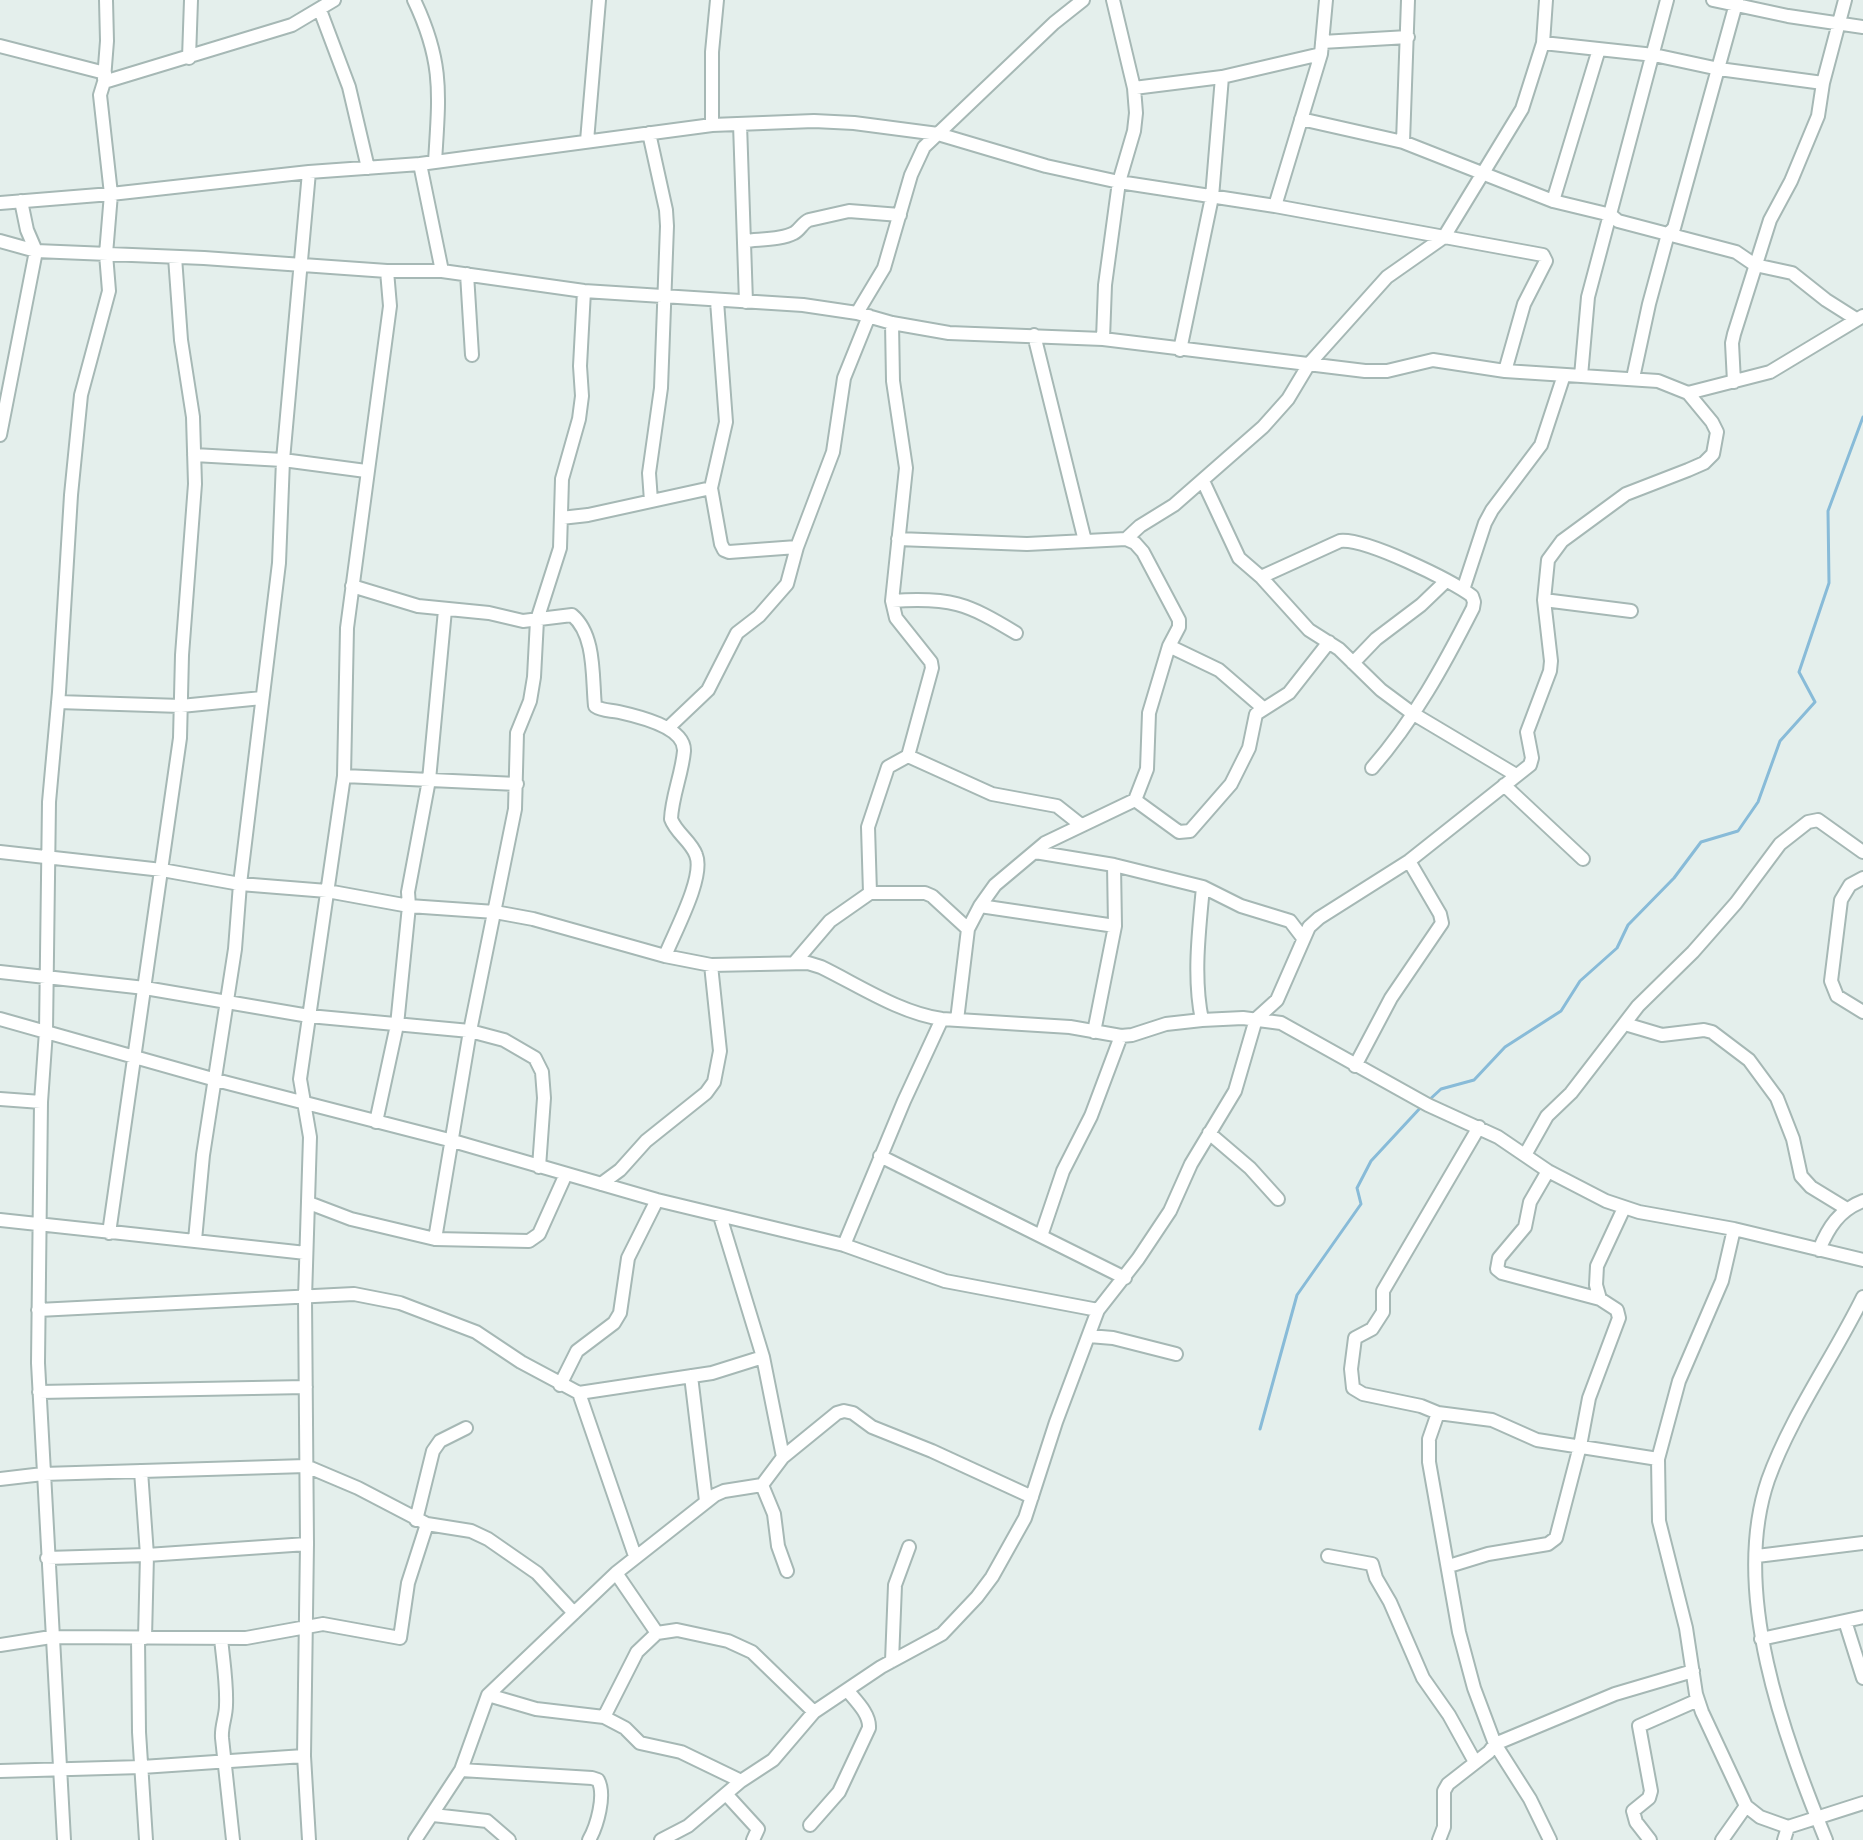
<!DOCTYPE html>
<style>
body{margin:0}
canvas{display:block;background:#e4efec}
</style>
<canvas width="1863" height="1840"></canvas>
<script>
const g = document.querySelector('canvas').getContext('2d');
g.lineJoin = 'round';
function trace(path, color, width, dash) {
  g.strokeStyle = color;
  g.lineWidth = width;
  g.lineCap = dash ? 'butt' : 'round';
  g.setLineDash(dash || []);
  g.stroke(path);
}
trace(new Path2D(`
 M1428,1101L1441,1089L1474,1080L1505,1047L1561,1011L1580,981L1617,948L1628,925L1674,878L1701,842L1738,831L1758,802L1780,741L1815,702L1799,672L1829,583L1828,511L1863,417
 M1260,1429L1297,1295L1361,1204L1357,1188L1371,1161L1422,1106`), '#88bbd8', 3);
const street = new Path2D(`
 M414,0C444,63 439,95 435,162
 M1713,0L1788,16L1863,27
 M320,10L349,87L368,168
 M1322,42L1408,37
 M1543,43L1654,55L1719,69L1823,83
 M0,46L105,73
 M189,58L191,0
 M104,79L107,41L106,0
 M1134,88L1222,77L1321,54
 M1301,119L1403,142L1553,201L1611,215L1618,221L1736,252L1755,265L1792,273L1826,300L1856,319
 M740,124L746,302
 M712,125V52L717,0
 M649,133L666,210L667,226L661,388L649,473L651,501
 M587,141L599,0
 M1403,142L1408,0
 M420,164L442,271
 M1553,201L1599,49
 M0,203L111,194L309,172L420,164L712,125L814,121L854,123L938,134L1046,166L1119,182L1275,206L1543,255L1546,261L1524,304L1505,371
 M1275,206L1321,54L1326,0
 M0,241L36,251L204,258L387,271H442L584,291L803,305L857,313L892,323L949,333L1103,339L1365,371H1387L1433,360L1505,371L1658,381L1688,393L1770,372L1863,316
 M745,241C759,239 781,240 794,233C800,230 802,223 809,220L849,211L900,215
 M467,274L472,355
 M717,301L726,422L711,488L721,544L724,550L729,552L797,547
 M857,313L884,268L911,175L924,147L1054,23L1083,0
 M1034,335L1085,541
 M1103,339L1105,285L1119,182L1134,131L1136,113L1134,88L1113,0
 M1180,350L1212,197L1222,77
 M1581,376L1588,297L1667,0
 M1633,378L1649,304L1668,234L1674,228L1737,0
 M1734,382L1732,343L1734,334L1770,220L1791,181L1818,116L1823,83L1845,0
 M0,435L36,251L27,230L21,201
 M194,455L283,460L366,471
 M1203,481L1239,558L1261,577L1309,630L1339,649L1381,690L1412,713L1516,775
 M561,518L588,515L711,488
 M898,539L1027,544L1126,539L1135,543L1143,552L1179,620V627L1169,646L1149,713L1147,769L1135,800L1045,843L995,885L980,906L968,929L957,1020
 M1126,539L1140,526L1174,505L1263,427L1288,399L1309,364L1387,277L1444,237L1522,109L1543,43L1546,0
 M1261,577L1340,541C1365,538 1451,580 1472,596L1474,602L1473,608C1444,665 1414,720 1372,768
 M352,586L418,606L489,613L523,621L572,615C596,635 592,678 595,706C602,711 610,710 619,712C637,716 685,727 684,751C682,774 672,796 671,819C676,833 691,841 696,855C705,877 674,933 665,956
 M1463,590L1485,523L1492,510L1541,445L1564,375
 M1544,600L1631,611
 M892,601C950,597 967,603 1016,633
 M1169,646L1219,670L1263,708
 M1353,663L1376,639L1421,605L1445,582
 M58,702L181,706L262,698
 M668,728L708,690L737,633L759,616L787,584L797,547L833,452L844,378L869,316
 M908,756L992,794L1057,806L1081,825
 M344,776L517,784
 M1504,785L1583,859
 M1135,800L1179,832L1190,831L1231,784L1249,748L1256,714L1289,693L1329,642
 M0,852L162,870L240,884L327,891L409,906L495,912L533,919L665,956L711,965L808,963L821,967C860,986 900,1013 942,1019L1070,1027L1121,1036L1132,1035L1166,1024L1202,1020L1243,1018L1281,1023L1428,1105L1498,1137L1548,1171L1606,1201L1639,1212L1734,1229L1863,1260
 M1035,852L1114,865L1203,887L1241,906L1290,921L1303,938
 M1863,878L1850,885L1841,900L1831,981L1837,996L1863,1012
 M870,893L868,827L888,767L908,756L932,668L931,662L896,618L892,601L906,468L893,381L892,323
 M980,906L1115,926
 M795,962L830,921L870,893H925L932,896L968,929
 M0,972L145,988L309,1016L470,1031L504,1040L535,1058L542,1072L544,1098L539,1167
 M0,1019L216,1080L453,1141L657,1200L844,1245L945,1281L1098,1310
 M1202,1020C1193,977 1199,931 1203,887
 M1625,1024L1662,1035L1704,1030L1712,1032L1749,1060L1777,1098L1793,1139L1801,1176L1811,1187L1847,1209
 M1094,1032L1115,926L1114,865
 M1355,1066L1391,998L1442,923L1440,914L1409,861
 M0,1099L41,1102
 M376,1122L397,1025L409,906L408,892L429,780L445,610
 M1479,1127L1383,1291V1312L1372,1329L1355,1338L1351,1369L1353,1388L1363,1394L1421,1406L1438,1413L1492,1420L1537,1440L1658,1459
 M1209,1133L1250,1168L1278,1199
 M1525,1155L1547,1116L1571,1093L1638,1006L1693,952L1736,903L1780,844L1808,822L1818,820L1863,852
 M880,1156L1125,1278
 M1548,1171L1530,1202L1525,1227L1499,1258L1497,1269L1502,1273L1600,1299
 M601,1184L620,1170L646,1141L706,1093L714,1082L720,1051L711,965
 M309,1203L351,1219L435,1239L529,1241L539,1234L566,1174
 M720,1216L763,1357L783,1457
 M0,1220L306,1253
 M1734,1229L1722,1281L1679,1381L1658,1459L1659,1521L1686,1628L1696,1694L1702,1712L1746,1806L1760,1817L1788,1827L1784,1840
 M109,1233L180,738L182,655L195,484L193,417L181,340L175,257
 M1041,1236L1063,1171L1091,1116L1121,1036
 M435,1239L470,1031L515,809L517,733L530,701L534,677L537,620L560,548L562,479L579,419L582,396L580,366L584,291
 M195,1240L203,1155L235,949L240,884L279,563L283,460L309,172
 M844,1245L904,1101L942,1019
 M1819,1250C1828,1228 1839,1210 1863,1201
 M38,1310L354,1294L400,1303L476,1332L521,1362L579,1393L712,1373L763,1357
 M1089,1336L1113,1338L1176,1354
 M691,1376L706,1501
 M560,1385L577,1351L614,1323L620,1313L628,1258L657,1200
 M39,1392L306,1387
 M579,1393L635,1556
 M1438,1413L1429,1439V1462L1459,1632L1474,1688L1495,1744L1530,1799L1550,1840
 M141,1471L147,1555L145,1638
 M0,1479L43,1474L306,1466L358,1488L427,1524L471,1531L488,1539L537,1573L574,1613
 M762,1485L774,1514L778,1546L787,1571
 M416,1520L433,1451L440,1441L466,1428
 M1328,1556L1372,1564L1376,1578L1390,1602L1423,1678L1449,1715L1475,1762
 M1757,1556L1863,1543
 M47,1558L147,1555L307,1544
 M1449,1566L1488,1554L1548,1544L1556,1538L1580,1446L1589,1398L1619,1318L1617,1310L1600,1299L1596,1285L1597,1266L1624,1208
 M616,1573L657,1633
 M1845,1621L1863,1678
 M138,1638L139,1732L146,1840
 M221,1638C223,1660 227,1683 226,1705C226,1717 221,1726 222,1738L233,1840
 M1761,1639L1863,1617
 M0,1645L51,1637L246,1638L323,1624L400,1638L408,1583L427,1524
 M892,1661L895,1585L909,1547
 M488,1695L536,1709L604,1717L625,1728L640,1743L681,1752L741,1781
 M604,1717L637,1652L657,1633L677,1630L728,1641L752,1652L814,1712
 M461,1770L592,1778L598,1780C606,1795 597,1826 589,1840
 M0,1771L142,1767L304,1756
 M726,1794L758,1829L753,1840
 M433,1815L487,1821L509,1840
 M810,1825L839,1792L869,1728C870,1714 856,1701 847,1690
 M1788,1827L1863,1803
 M64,1840L38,1363L41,1102L46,1031L49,802L59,692L71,495L81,395L109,291L106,254L111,194L100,95L104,82L292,25L334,0
 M309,1840L304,1756L307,1544L305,1298L310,1137L300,1079L344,776L347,628L390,306L387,271
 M415,1840L461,1770L488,1695L616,1573L715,1495L724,1491L762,1485L783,1457L837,1413L844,1411L853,1413L872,1427L932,1451L1032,1497
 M661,1840L688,1826L741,1781L773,1760L814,1712L881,1667L942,1634L977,1597L992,1577L1025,1518L1056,1422L1098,1310L1138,1259L1170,1211L1191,1164L1235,1091L1256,1019L1277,1000L1309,927L1319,918L1409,861L1530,765L1532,758L1527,732L1550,671L1551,661L1544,600L1548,560L1562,541L1626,494L1688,470L1704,463L1713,454L1717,432L1712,422L1688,393
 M1439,1840L1444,1827V1791L1448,1784L1489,1752L1495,1744L1615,1694L1693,1671
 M1650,1840L1636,1822L1633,1811L1649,1798L1651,1791L1639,1726L1698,1700
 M1722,1840L1746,1806
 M1826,1840C1784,1736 1730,1592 1768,1480C1791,1416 1833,1358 1863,1297`);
trace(street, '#a6b8b5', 16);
trace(street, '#fff', 12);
</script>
